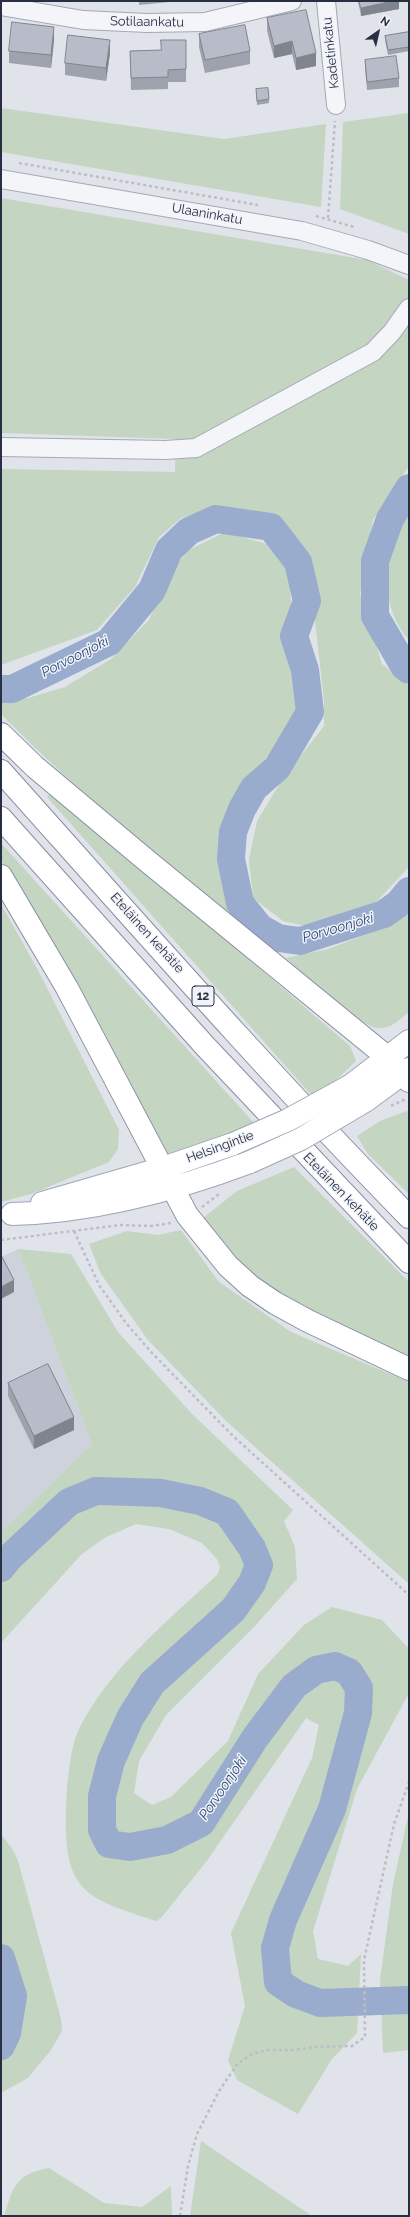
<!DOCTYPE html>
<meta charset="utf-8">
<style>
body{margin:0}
#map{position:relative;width:410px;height:2217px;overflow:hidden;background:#e0e3ea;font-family:Raleway,sans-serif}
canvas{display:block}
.frame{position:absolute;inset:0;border:2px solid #272f43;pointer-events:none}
.north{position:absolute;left:358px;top:12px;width:40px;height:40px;-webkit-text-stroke:3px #f0f3f8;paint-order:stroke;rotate:34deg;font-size:11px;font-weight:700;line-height:16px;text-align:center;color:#272f43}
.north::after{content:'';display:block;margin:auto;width:14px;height:18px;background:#272f43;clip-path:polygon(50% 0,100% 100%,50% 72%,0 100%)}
</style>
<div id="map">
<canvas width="410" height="2217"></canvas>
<div class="frame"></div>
<div class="north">N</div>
</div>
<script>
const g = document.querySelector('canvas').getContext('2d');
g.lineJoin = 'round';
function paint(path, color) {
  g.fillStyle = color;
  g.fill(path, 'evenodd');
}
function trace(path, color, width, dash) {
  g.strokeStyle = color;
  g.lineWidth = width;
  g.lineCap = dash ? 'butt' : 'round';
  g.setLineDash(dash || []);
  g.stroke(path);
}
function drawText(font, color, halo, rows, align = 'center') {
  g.font = font + ' Raleway,sans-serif';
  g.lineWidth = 3;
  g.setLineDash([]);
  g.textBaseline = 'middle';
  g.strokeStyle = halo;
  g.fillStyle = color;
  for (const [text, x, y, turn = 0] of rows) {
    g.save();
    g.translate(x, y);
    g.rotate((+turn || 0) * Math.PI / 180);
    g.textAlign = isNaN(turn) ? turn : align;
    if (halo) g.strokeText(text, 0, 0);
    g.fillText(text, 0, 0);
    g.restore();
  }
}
paint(new Path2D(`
 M18,1249L92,1444L1,1532V1257Z`), '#ced2dd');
paint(new Path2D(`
 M1,108L224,139L326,124L321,207L1,152Z
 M409,113V234L340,209L343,122Z
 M1,198L367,260L409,280V466L373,520L360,594L382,664L409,686V867L364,915L314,928L283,921L253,898L249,859L257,821L282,780L324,726V702L308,557L275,515L214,507L181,518L159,537L135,587L97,630L1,665V469L175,472L176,439L1,433Z
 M409,510V640C386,615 382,575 391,542C394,532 403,520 409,510Z
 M225,532L267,544L288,569L292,610L281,639L300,701L293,721L234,802L222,853L225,899L243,924C159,857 76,791 1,714V699L28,698L65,687L111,659L149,620L168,575L189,550Z
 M53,792L350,1046L356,1061L330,1086L313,1097L47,797Z
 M1,843L254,1123L213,1142L166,1157L41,924L1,860Z
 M1,904L39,972L119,1130L118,1149L109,1162L31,1194L1,1202Z
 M409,909V1012C399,1020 390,1030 377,1028C357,1024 304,974 286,958L328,949L389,926Z
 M407,1111L409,1113V1194L368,1154L357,1136L380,1121Z
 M294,1167L409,1282V1359L311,1313L252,1278L203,1218L237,1191Z
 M181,1230L219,1282L291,1332L409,1382V1584L227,1422L148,1340L101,1274L89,1244L127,1231L158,1235Z
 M18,1249L71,1254L118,1332L192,1414L293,1510L284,1521L295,1547L297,1579L254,1627L166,1715L139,1761L134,1793L152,1805L171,1797L228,1741L258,1674L304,1625L332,1607L382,1620L409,1649V1693L357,1789L313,1931L318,1959L348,1966L361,1954L357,2033L332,2059L298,2114L237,2080L228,2060L245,2006L231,1933L312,1758L319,1725L306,1718L206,1862L161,1918L156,1921C89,1899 64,1894 66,1816C66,1792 69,1750 79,1729C110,1667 168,1621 218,1574L220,1566L217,1559L202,1543L169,1529L136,1524L104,1538L81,1555L1,1643V1532L92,1444Z
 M409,1812V2050L383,2053L380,1980L393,1884Z
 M1,1834L13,1850L18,1861L61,2019L62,2031L51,2050L28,2078L1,2093Z
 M201,2141L312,2216H190Z
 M49,2168L104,2203L142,2207L171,2186L172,2216H4C14,2185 15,2175 49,2168Z`), '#c4d5c1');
trace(new Path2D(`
 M409,488L390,519L375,561V616L404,666L409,670
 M1,689H12L109,642L152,590L169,550L189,531L216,519L271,527L298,562L307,601L294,636L305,670L310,712L277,768L254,788L242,809L233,832L231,859L240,903L260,928L278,938L300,941L384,914L398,904L409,891
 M1,1568L9,1558L69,1502L96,1491L132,1492L161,1493L200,1501L227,1512L252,1548L259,1565L252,1583L233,1610L152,1683L130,1718L111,1761L102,1796V1830L109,1844L130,1847L167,1840L201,1823L255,1738L294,1686L316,1670L335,1666L349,1672L359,1688L358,1713L332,1809L283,1920L275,1948L278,1982L296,1994L320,2003L409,2000
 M1,1958L13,1996L7,2033L1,2046`), '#99accd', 28);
const minor = new Path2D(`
 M326,1L336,105
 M1,6L83,20L147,23L205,22L292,1
 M1,179L302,231L368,250L409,265
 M1,447L165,450L196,448L373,352L392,332L409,308`);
const major = new Path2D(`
 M350,1086L409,1041
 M365,1101L409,1069
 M42,1203L163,1168L233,1144
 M12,1214C94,1212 173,1191 250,1162`);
const highway = new Path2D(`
 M1,734L35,767L146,860L387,1057L409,1081
 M1,771C135,921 268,1073 409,1217
 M1,818L205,1046L409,1262
 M1,876L67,988L187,1215L228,1266L250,1286L275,1303L308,1321L409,1369`);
trace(minor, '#a5a9b5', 20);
trace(major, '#9fa6b7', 24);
trace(highway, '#878ea2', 24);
trace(new Path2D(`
 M19,163L258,205
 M316,216L354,227
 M328,218L335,121
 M391,1106L406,1099
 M202,1207L219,1194
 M74,1231L99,1285L126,1323L152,1353L233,1436L409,1595
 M1,1240L120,1225L151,1226L171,1223
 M180,2216L188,2166L197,2134L219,2091L238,2063L252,2054L268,2050H295L313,2047L352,2046L365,2037L364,1960L394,1824L409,1782`), '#bbbec5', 2.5, [3, 3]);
trace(minor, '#f4f5f8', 18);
trace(major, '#fff', 22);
trace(highway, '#fff', 22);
const majorBridge = new Path2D(`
 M233,1144L288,1120L350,1086
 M250,1162L301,1139L365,1101`);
trace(majorBridge, '#9fa6b7', 24, []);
trace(majorBridge, '#fff', 22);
paint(new Path2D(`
 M139,1H180L139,5Z
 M358,1H399V9L361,16Z
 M267,18L316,66L296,70L292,54L274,58L267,31Z
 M409,32V51L388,55L385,40V36Z
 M199,34L250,51V64L205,73L199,47Z
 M54,40L51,68L9,63V51Z
 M186,40V82H168V89L131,90L130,51L161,50Z
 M110,53L106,81L65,75V63Z
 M365,60L399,78V87L367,90L365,68Z
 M256,89L269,99V103L257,105Z
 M8,1383L74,1430L34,1449L8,1396Z`), '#9da2ac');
paint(new Path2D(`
 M393,1H399V9L361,16V8Z
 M54,27V40L51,68V55Z
 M110,40V53L106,81V68Z
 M292,41V54L274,58V46Z
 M316,53V66L296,70V58Z
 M14,1280V1292L1,1299V1287Z
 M74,1417V1430L34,1449V1436Z`), '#80848c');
const building = new Path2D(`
 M359,1H393L361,8Z
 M306,10L316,53L296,58L292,41L274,46L267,18Z
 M12,22L54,27L51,55L9,51Z
 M245,25L250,51L205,60L199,34Z
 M409,32V47L388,50L385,36Z
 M68,35L110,40L106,68L65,63Z
 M161,40H186V69L168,70V77L131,78L130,51L161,50Z
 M396,56L399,78L367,82L365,60Z
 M268,88L269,99L257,101L256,89Z
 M1,1255L14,1280L1,1287Z
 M48,1364L74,1417L34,1436L8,1383Z`);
paint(building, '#b7bcc8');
trace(building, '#80848c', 1);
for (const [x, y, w] of [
 [203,996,22]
]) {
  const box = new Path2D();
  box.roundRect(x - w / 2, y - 10, w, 20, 3);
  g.fillStyle = '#f0f3f8';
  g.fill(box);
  trace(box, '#272f43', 1);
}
drawText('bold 12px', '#272f43', null, [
 ["12",203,996]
]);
drawText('13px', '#272f43', '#f0f3f8', [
 ["Sotilaankatu",147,22,1],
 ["Kadetinkatu",331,53,-96],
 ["Ulaaninkatu",207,214,10],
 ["Eteläinen kehätie",147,933,48],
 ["Helsingintie",220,1147,-20],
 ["Eteläinen kehätie",341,1192,46]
]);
drawText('italic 14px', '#2e487b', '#f0f3f8', [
 ["Porvoonjoki",75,657,-27],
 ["Porvoonjoki",338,928,-16],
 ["Porvoonjoki",223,1788,-56]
]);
</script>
